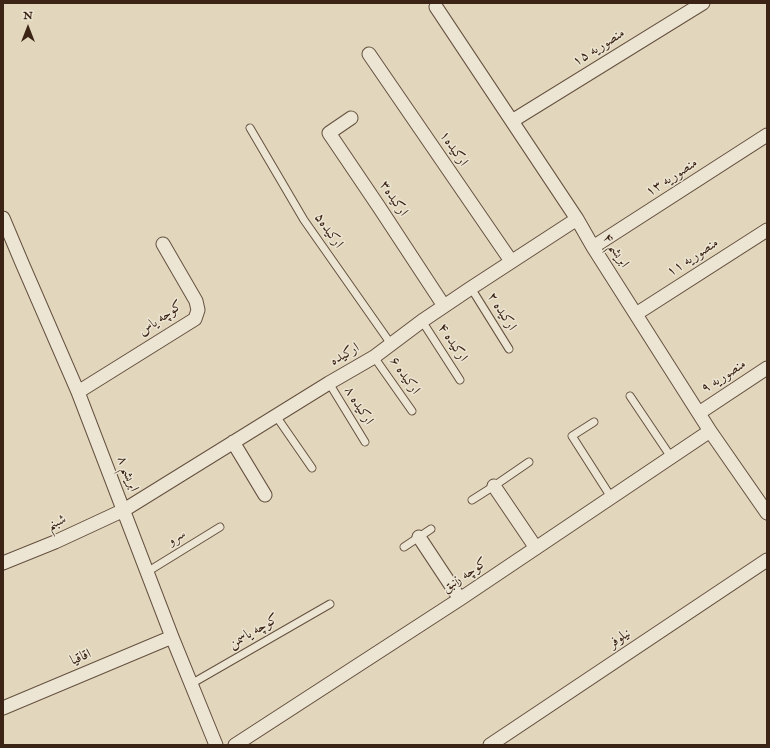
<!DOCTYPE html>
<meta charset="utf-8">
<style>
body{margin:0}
#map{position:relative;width:770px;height:748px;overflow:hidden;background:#e2d7bc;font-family:"IM FELL English",serif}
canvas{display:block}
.frame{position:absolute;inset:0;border:4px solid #3b2315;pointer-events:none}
.north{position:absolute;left:8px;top:8px;width:40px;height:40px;-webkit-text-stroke:3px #ece5d3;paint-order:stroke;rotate:0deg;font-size:11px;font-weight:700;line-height:16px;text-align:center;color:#3b2315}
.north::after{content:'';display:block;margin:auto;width:14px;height:18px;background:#3b2315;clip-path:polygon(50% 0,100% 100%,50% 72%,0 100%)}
</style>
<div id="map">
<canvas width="770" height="748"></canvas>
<div class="frame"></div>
<div class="north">N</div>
</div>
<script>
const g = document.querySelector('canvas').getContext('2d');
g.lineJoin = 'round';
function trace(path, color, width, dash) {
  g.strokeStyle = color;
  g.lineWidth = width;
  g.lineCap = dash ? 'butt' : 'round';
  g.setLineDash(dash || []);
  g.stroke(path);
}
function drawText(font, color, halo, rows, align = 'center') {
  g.font = font + ' "IM FELL English",Amiri,serif';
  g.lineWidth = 3;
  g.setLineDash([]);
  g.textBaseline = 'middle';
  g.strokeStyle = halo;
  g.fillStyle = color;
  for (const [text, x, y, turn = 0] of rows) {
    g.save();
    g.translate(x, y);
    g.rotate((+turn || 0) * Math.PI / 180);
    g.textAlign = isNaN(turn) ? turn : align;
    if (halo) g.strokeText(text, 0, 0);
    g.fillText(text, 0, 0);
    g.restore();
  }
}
const service = new Path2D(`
 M250,128L304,220L391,344
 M471,288L509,349
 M422,321L460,380
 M374,357L412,411
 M329,383L365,442
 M630,396L671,457
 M276,416L312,468
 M594,422L572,436L611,497
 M472,500L494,486L529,462
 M404,547L431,529
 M147,572L220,527
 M191,684L330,604`);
const minor = new Path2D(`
 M436,7L577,219L593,247L710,431L767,513
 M369,54L511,261
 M351,118L329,133L379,207L444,306
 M512,121L703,3
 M3,218L22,263L78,392L172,637L216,745
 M593,247L767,135
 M636,314L767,230
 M78,392L195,319L198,310L196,301L163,244
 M699,413L767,368
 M233,442L265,495
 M494,486L536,548
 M419,537L460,599
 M3,563L55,542L124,510L329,383L374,357L422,321L471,288L577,219
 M3,708L172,637
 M235,745L460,599L710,431
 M490,745L767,560`);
trace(service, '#65503f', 9);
trace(minor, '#65503f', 15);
trace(service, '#ece5d3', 7);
trace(minor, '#ece5d3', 13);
drawText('14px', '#3b2315', '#ece5d3', [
 ["منصوریه ۱۵",599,48,-32],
 ["ارکیده۱",453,149,56],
 ["منصوریه ۱۳",672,178,-33],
 ["ارکیده۳",393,199,56],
 ["ارکیده۵",328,231,55],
 ["ابریشم ۴",615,251,58],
 ["منصوریه ۱۱",693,258,-33],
 ["ارکیده ۲",501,312,58],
 ["کوچه یاس",161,319,-35],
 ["ارکیده ۴",452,343,57],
 ["ارکیده",345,355,-30],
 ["ارکیده ۶",404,376,55],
 ["منصوریه ۹",724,377,-33],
 ["ارکیده ۸",358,406,58],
 ["ابریشم ۸",127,474,69],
 ["شبنم",57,523,-24],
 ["سرو",177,538,-32],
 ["کوچه زنبق",465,576,-34],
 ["کوچه یاسمن",254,632,-30],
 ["نيلوفر",620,639,-34],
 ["اقاقیا",81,658,-23]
]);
</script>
